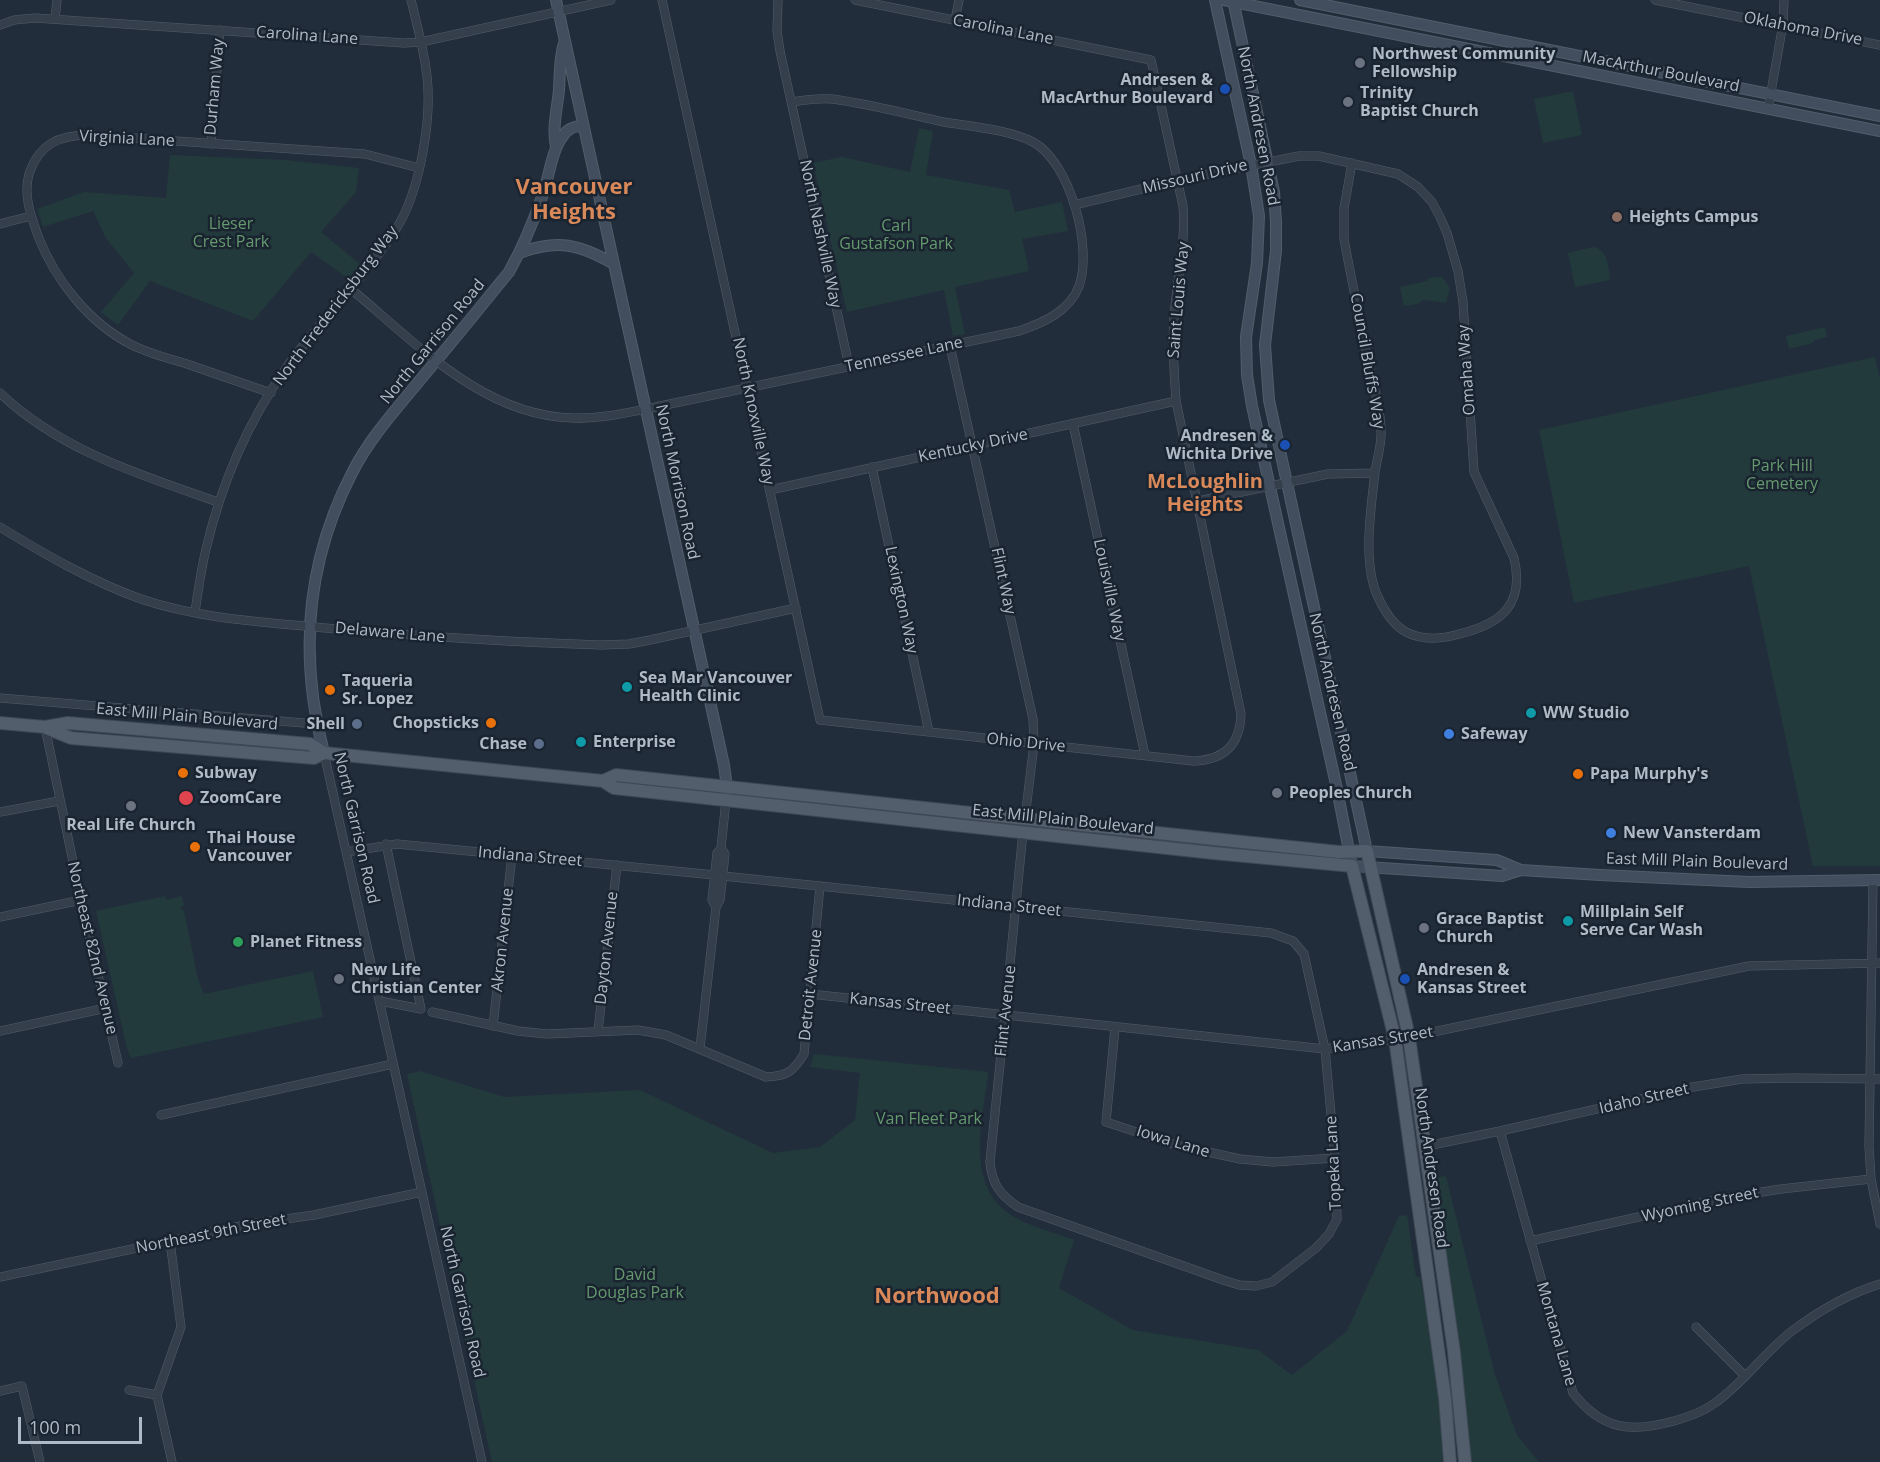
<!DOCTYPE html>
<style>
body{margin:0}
#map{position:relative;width:1880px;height:1462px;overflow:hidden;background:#212d3b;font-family:"Open Sans",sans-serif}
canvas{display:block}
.scale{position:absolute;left:18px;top:1417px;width:124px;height:27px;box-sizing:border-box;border:3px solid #afbac7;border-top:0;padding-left:8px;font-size:18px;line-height:21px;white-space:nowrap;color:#afbac7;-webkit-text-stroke:4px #1a2430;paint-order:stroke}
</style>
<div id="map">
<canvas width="1880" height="1462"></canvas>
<div class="scale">100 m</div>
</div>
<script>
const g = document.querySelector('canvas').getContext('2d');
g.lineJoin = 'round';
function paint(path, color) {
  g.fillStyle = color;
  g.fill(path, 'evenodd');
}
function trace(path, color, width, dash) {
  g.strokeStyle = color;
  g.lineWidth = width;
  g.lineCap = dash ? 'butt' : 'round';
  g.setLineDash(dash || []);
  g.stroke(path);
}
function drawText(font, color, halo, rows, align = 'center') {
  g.font = font + ' "Open Sans",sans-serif';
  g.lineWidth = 5;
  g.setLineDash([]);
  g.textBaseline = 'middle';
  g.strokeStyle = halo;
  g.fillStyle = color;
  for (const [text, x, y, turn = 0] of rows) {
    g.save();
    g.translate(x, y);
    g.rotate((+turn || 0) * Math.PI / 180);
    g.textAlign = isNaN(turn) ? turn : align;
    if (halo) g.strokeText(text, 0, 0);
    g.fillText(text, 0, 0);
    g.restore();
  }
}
paint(new Path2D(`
 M1573,91L1582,135L1543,143L1534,99Z
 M919,128L933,131L926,175L1009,190L1015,212L1062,202L1068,231L1022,239L1029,271L955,287L965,334L953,336L944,290L847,312L813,163L842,157L910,172Z
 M170,155L286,160L359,168L356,192L321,232L361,265L349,279L311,252L253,321L150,281L118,325L101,312L134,273L106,238L93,211L43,227L37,209L84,192L166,198Z
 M1593,247C1608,249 1609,268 1610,280L1575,287L1568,253Z
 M1442,277L1450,288L1446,303L1424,300L1417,304L1404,306L1400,287L1427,281L1428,278Z
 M1825,327L1827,337L1815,340L1813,343L1789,349L1786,336Z
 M1875,357L1880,379V866H1813L1749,566L1574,603L1539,430Z
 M165,896L167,900L182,896L184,906L180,907L184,911L198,979L204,994L313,971L323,1017L131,1058L127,1049L96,911Z
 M814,1054L988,1072C983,1122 962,1190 1018,1219C1035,1228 1056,1233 1074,1240L1059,1288L1133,1330L1258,1350L1292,1375L1347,1331L1399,1216L1407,1215L1416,1277H1420L1437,1374L1443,1462H492L407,1074L420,1071L504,1097L640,1090L773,1153L820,1147L855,1120L860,1073L810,1067Z
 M1446,1176L1495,1375L1517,1435L1539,1462H1468L1456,1330L1436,1177Z`), '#233a3c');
const street = new Path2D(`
 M662,0L820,720L1193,761C1224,760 1240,745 1241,714L1176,401C1174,373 1172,345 1174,317C1177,279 1186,244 1183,206L1151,60L855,0
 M778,0L777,31L780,51L849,366
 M1655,0L1880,45
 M55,19L57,0
 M955,20L959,0
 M0,25L14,20L35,18L404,43L421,42L611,0
 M1768,109L1783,24L1784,0
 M211,144L220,30
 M1074,205L1179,180L1299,156H1319L1398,174L1418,187L1432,202L1440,217L1447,233L1458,271L1463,302L1474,472L1514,558C1525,605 1501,624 1459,634C1442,639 1423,641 1406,632C1393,625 1384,610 1378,597C1362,563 1371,509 1375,472C1377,458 1382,444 1381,431C1381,410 1374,389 1370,369C1361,326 1352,283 1344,239V208L1352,163
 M0,224L31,216
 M351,289C415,342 483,416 573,418C598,419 621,414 646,409L1019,331C1043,323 1070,311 1079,286C1093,247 1070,162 1033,142C1010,130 969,126 944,122C907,114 870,104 832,99C819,98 805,100 792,102
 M950,346L1033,719L1034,744L1025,818
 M0,393C61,451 141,475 218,502
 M271,393C242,383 213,373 184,363C166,358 148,353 132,345C89,323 55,280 38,236C31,216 23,195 29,174C39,144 59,135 89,135L365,154L419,168
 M1073,424L1145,755
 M872,467L929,732
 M770,490L1176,401
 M1198,501L1328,474L1375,473
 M0,527C46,555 91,581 141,599C200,619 264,622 325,628C417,636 509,642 601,645L629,644L650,640L796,608
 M195,612C198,591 201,570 206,549C221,485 248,422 286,368C320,320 364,279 396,229C420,192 432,119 427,76C424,50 417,25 411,0
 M0,698L316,724
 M45,727L81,900L118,1063
 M324,753L482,1462
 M0,812L59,801
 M346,852L397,844L715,875
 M723,876L1271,933L1293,941L1304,954L1325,1049L1335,1158L1337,1219L1329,1234L1316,1248L1272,1282L1256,1286L1239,1285L1223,1280L1018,1207C1000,1195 992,1184 990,1162C1001,1052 1013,942 1023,832
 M1873,881L1869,1146L1871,1179L1880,1224
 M716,907L712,900L717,853L721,848L726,800
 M0,917L81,900
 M810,994L1325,1049L1409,1037L1749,966L1880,963
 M380,1001L421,1009L386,844
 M432,1012L518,1031L547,1034L638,1030L666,1035L766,1077C787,1076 793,1072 804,1054L820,886
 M493,1026L512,855
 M1115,1028L1106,1122L1176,1145L1240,1159L1273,1162L1335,1158
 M0,1031L106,1008
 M598,1031L617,865
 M700,1048L716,907L720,900L725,854L721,848
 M161,1115L393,1064
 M1500,1131L1573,1393C1602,1430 1630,1433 1674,1421C1688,1417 1703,1412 1715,1403C1744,1382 1765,1352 1792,1331C1820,1310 1847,1294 1880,1284
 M1412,1149L1500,1131L1693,1087L1742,1079L1795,1078L1880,1079
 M170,1241L181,1327L157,1395L172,1462
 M1530,1241L1724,1198L1781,1189L1871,1179
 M0,1277L250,1224L314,1215L422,1192
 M1696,1327L1745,1376
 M129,1390L157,1395
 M0,1391L22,1386L40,1462`);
const secondary = new Path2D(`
 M556,0L724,765L727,787L726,800
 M1215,0L1251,165L1259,216L1257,263L1246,337L1247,375L1252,406L1337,789L1352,866L1502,876L1521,870
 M1224,0L1880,131
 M1233,0L1274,192L1276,222V251L1265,345L1269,400L1367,851L1497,860L1521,870L1600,875L1749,882L1880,880
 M1300,0L1880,116
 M556,147C552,128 557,110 559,90C560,74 559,59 564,43
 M519,253C558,239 579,244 614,264
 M324,753C299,657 306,562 352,473C370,437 400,405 425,374C454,340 481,306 509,272C523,247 534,220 543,194C549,177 552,149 563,136C568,128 574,127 583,125`);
const primary = new Path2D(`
 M0,723L45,727L68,723L310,744L324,753L603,781L614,788L1213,853L1352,866L1395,1039L1445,1398L1450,1462
 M46,728L71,738L314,758L324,753
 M603,781L616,775L1214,839L1339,852L1367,851L1409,1037L1454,1352L1465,1462`);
trace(street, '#525d69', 9);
trace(secondary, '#525d69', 12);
trace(primary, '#3e4854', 14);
trace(street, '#343f4b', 8);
trace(secondary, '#424e5e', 10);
trace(primary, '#525e6b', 12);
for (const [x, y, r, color] of [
 [1360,63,6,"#6b7280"],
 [1225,89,6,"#1a4fb4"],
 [1348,102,6,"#6b7280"],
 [1617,217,6,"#8d6e63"],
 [1285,445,6,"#1a4fb4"],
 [627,687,6,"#0f9aa8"],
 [330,690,6,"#e8710a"],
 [1531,713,6,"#0f9aa8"],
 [491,723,6,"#e8710a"],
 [357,724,6,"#5c6f8a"],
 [1449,734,6,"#3f7fe0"],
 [581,742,6,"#0f9aa8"],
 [539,744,6,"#5c6f8a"],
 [183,773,6,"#e8710a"],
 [1578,774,6,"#e8710a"],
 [1277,793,6,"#6b7280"],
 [186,798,8,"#e0444e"],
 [131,806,6,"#6b7280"],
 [1611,833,6,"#3f7fe0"],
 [195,847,6,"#e8710a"],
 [1568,921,6,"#0f9aa8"],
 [1424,928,6,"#6b7280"],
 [238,942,6,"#2e9e5b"],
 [339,979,6,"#6b7280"],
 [1405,979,6,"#1a4fb4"]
]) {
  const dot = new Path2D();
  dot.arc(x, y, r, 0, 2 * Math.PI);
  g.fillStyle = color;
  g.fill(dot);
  trace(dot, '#1a2430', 2);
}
drawText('16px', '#afbac7', '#1a2430', [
 ["Oklahoma Drive",1803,29,11],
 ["Carolina Lane",1003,30,11],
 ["Carolina Lane",307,36,4],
 ["MacArthur Boulevard",1661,72,11],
 ["Durham Way",215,87,-85],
 ["North Andresen Road",1258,126,79],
 ["Virginia Lane",127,139,3],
 ["Missouri Drive",1195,177,-13],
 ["North Nashville Way",820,234,78],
 ["Saint Louis Way",1179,300,-85],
 ["North Fredericksburg Way",336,306,-53],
 ["North Garrison Road",433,342,-51],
 ["Tennessee Lane",904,355,-12],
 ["Council Bluffs Way",1367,361,80],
 ["Omaha Way",1467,370,-94],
 ["North Knoxville Way",753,411,78],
 ["Kentucky Drive",973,446,-12],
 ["North Morrison Road",677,482,78],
 ["Flint Way",1003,581,78],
 ["Louisville Way",1109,590,78],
 ["Lexington Way",901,600,78],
 ["Delaware Lane",390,633,5],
 ["North Andresen Road",1332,692,77],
 ["East Mill Plain Boulevard",187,717,5],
 ["Ohio Drive",1026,743,6],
 ["East Mill Plain Boulevard",1063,820,6],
 ["North Garrison Road",356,828,77],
 ["Indiana Street",530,857,5],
 ["East Mill Plain Boulevard",1697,862,2],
 ["Indiana Street",1009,906,6],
 ["Akron Avenue",503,940,-84],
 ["Northeast 82nd Avenue",92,948,77],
 ["Dayton Avenue",607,948,-84],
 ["Detroit Avenue",811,985,-84],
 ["Kansas Street",900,1004,6],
 ["Flint Avenue",1006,1011,-84],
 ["Kansas Street",1383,1040,-9],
 ["Idaho Street",1644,1099,-13],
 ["Iowa Lane",1173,1142,17],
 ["Topeka Lane",1334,1163,-93],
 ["North Andresen Road",1431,1168,82],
 ["Wyoming Street",1700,1205,-12],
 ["Northeast 9th Street",211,1234,-11],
 ["North Garrison Road",462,1302,77],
 ["Montana Lane",1556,1334,74]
]);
drawText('bold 16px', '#afbac7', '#1a2430', [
 ["Northwest Community",1372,54],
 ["Fellowship",1372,72],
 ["Andresen &",1213,80,"right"],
 ["MacArthur Boulevard",1213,98,"right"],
 ["Trinity",1360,93],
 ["Baptist Church",1360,111],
 ["Heights Campus",1629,217],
 ["Andresen &",1273,436,"right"],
 ["Wichita Drive",1273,454,"right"],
 ["Sea Mar Vancouver",639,678],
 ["Health Clinic",639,696],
 ["Taqueria",342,681],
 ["Sr. Lopez",342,699],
 ["WW Studio",1543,713],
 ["Chopsticks",479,723,"right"],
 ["Shell",345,724,"right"],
 ["Safeway",1461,734],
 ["Enterprise",593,742],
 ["Chase",527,744,"right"],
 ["Subway",195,773],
 ["Papa Murphy's",1590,774],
 ["Peoples Church",1289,793],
 ["ZoomCare",200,798],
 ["Real Life Church",131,825,"center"],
 ["New Vansterdam",1623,833],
 ["Thai House",207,838],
 ["Vancouver",207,856],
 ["Millplain Self",1580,912],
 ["Serve Car Wash",1580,930],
 ["Grace Baptist",1436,919],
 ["Church",1436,937],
 ["Planet Fitness",250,942],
 ["New Life",351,970],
 ["Christian Center",351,988],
 ["Andresen &",1417,970],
 ["Kansas Street",1417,988]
], 'left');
drawText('16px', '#65996e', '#1a2430', [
 ["Lieser",231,224],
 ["Crest Park",231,242],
 ["Carl",896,226],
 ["Gustafson Park",896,244],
 ["Park Hill",1782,466],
 ["Cemetery",1782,484],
 ["Van Fleet Park",929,1119],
 ["David",635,1275],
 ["Douglas Park",635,1293]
]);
drawText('bold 20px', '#d88859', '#1a2430', [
 ["McLoughlin",1205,482],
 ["Heights",1205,505]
]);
drawText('bold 22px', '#d88859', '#1a2430', [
 ["Vancouver",574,188],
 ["Heights",574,213],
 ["Northwood",937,1297]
]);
</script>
